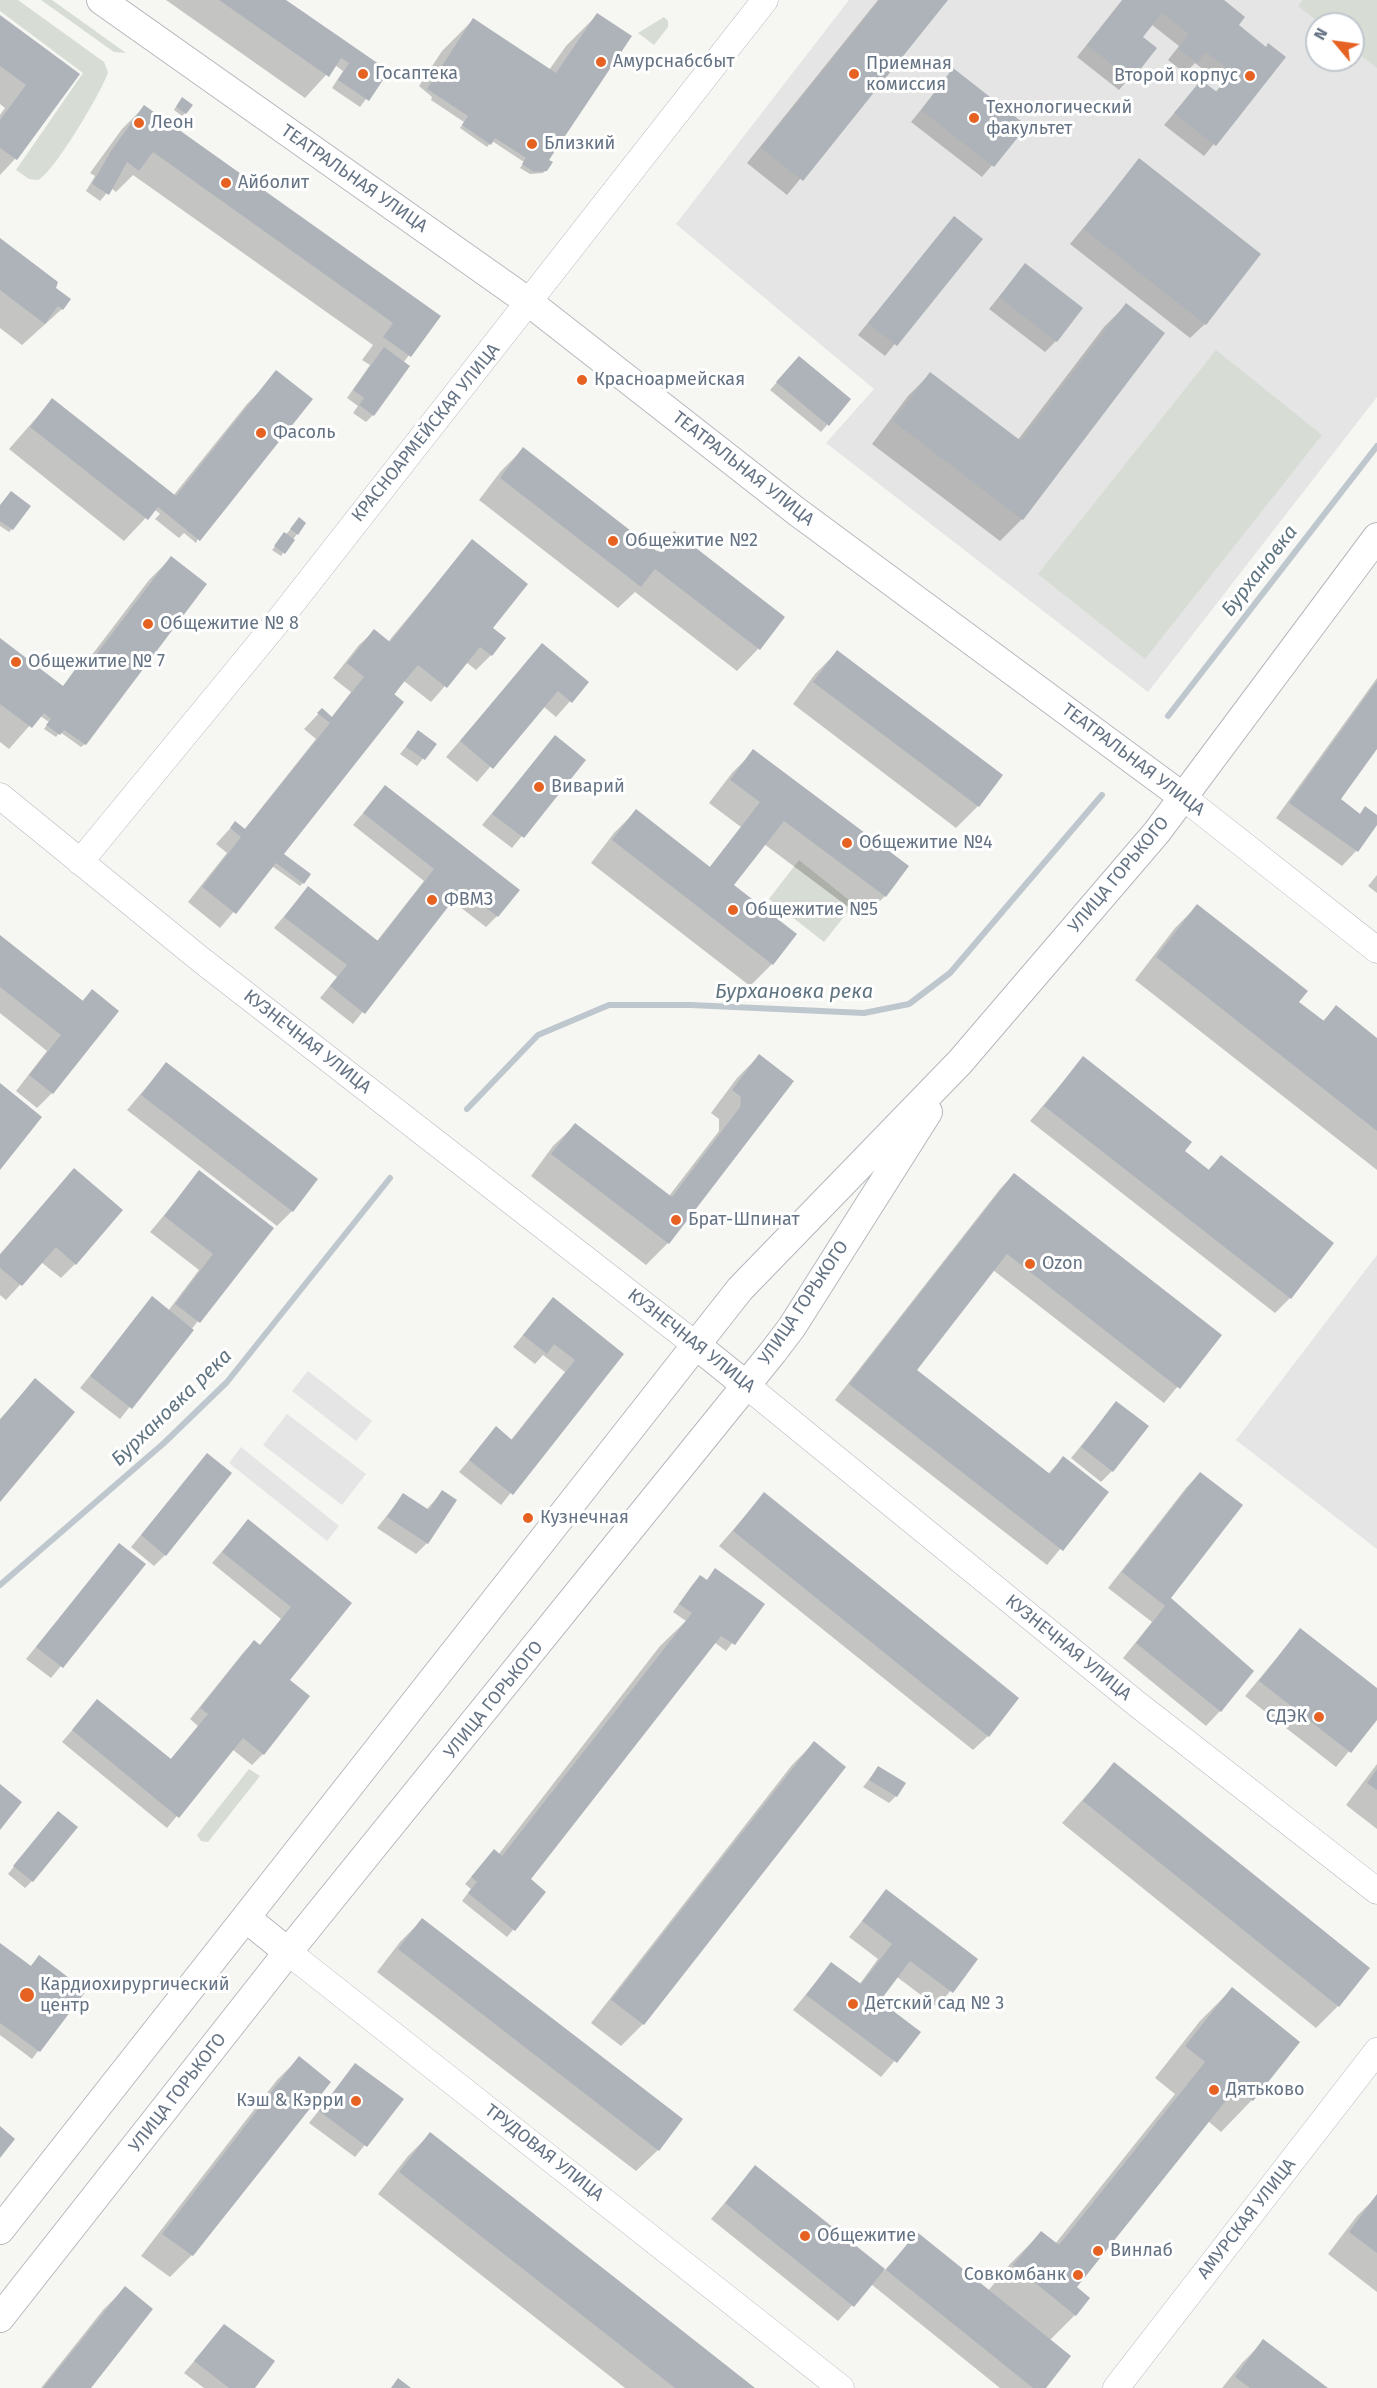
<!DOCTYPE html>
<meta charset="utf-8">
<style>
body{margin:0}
#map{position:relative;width:1377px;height:2388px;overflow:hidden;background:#f6f6f3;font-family:"Fira Sans",sans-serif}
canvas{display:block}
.north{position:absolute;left:1305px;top:12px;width:60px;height:60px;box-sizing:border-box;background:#fff;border:2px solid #c1c7ce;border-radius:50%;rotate:299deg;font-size:16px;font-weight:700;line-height:24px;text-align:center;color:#657384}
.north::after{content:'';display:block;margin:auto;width:21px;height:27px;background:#e66223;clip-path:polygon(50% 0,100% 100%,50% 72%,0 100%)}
</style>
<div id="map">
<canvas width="1377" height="2388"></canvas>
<div class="north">N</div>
</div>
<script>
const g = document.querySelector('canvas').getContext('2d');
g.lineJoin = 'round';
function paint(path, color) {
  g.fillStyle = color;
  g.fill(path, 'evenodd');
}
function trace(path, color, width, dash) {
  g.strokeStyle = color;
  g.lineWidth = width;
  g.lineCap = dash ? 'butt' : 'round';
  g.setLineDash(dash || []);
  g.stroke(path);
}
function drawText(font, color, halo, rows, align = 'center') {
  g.font = font + ' "Fira Sans",sans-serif';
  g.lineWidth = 6;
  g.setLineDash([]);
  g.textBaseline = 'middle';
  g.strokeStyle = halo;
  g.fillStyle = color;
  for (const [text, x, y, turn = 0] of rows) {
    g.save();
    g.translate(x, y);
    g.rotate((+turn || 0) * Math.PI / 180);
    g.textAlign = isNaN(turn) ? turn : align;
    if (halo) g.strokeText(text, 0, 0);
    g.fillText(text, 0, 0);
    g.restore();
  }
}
paint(new Path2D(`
 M849,0H1377V397L1148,692L826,443L874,389L676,224ZM1317,24H1353V60H1317Z
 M1377,1255V1549L1236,1440Z
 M308,1371L372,1421L356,1441L292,1391Z
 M287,1414L366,1474L342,1505L263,1445Z
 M241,1447L339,1526L327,1541L229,1463Z`), '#e4e5e4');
paint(new Path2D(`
 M0,0H18L104,62L108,72C103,90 53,174 38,180L29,179L16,170L83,73L0,11Z
 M41,0H52L126,53L114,52Z
 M1303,0H1377V68L1353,49V24H1321L1298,6Z
 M664,17L668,21V27L654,45L638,33Z
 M1216,350L1322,435L1145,659L1038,574Z
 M799,860L854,904L824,942L769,899Z
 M249,1769L260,1776L208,1842L201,1841L197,1835Z`), '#d7ddd4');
paint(new Path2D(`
 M166,0H283L387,71L360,107L332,88L343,71L335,65L305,98Z
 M878,0H946L787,195L747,163Z
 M1122,0H1221L1236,25L1266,48L1284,58L1204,156L1164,125L1201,82L1215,93L1222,84L1195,63L1185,73L1168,60L1179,46L1151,24L1141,37L1155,48L1119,90L1077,57Z
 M598,14L547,160L546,170L543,173L530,174L520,168L524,162L492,141L487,147L460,128L464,122L431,100L432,97L419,86L442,51L473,20L549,70L566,46Z
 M0,17L78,74L15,159L0,175V115L5,108L0,104Z
 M953,70L1025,126L982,177L911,122Z
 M179,102L185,113L182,116L174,110Z
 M144,107L439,316L403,363L373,415L366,422L353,413L358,406L347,398L370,365L362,360L373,345L133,175L116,192L111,188L100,201L86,191L95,176L90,173L122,129Z
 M1139,160L1205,324L1190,338L1070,244Z
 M954,218L980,239L885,356L858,335Z
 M0,240L54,288L62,309L22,345L0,328Z
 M1025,265L1056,341L1045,352L989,309Z
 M1126,305L1163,333L1022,519L1000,541L872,444L908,396L930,374L1017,441L1104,327Z
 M792,365L849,399L821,432L770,390Z
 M266,385L196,543L184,533L179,538L155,519L160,514L154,509L124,541L9,449L52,400L173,496L247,404Z
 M523,449L656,552L674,533L783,617L758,649L737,671L635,592L618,608L479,500L501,471Z
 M0,507L12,529L9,532L0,526Z
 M296,523L297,534L281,556L272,550Z
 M472,541L491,628V655L476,670L466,662L431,702L404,681L282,854L303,883L300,886L272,866L220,928L188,902L227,853L216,844L235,823L244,830L316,739L304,729L322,710L331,718L351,692L333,678L359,645L374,631L388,642Z
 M171,558L124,691L85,744L81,747L60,732L56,737L44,729L49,722L39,715L9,749L0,742V640L63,688L85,664L149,580Z
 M542,645L587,682L556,717L543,706L477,782L446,757Z
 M837,652L978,806L956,828L793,704L815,674Z
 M1377,678V747L1339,800L1359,815L1366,808L1377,817V822L1356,851L1342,866L1276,818Z
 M418,732L435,744L417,766L400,754Z
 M555,737L584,760L512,848L482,825Z
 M754,751L885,896L863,918L764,844L732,885L772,964L750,986L591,863L614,833L636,811L709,868L741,827L709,803L732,773Z
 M385,787L497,916L486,927L451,900L353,1024L320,998L337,977L274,928L308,888L377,941L424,881L353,825Z
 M1377,875V893L1368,886Z
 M1197,906L1297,1003L1322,1022L1336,1007L1377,1040V1170L1135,980L1175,928Z
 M0,937L81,1002L92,991L52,1093L37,1108L16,1091L47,1051L0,1013Z
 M759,1056L792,1081L668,1243L646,1265L531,1176L553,1146L575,1125L669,1196L719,1131V1119L711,1113L737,1078Z
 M1083,1058L1183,1151L1207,1171L1221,1157L1290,1298L1275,1313L1030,1121Z
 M166,1064L292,1211L277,1226L127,1110Z
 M200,1172L272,1228L120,1419L80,1388L153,1298L168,1311L199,1270L150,1232Z
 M1014,1174L1220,1335L1164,1403L993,1270L915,1370L1048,1474L1063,1458L1107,1492L1047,1565L835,1400L1000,1189Z
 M60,1185L75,1264L61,1278L41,1262L6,1300L0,1295V1254Z
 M553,1299L622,1354L501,1505L459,1472L496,1428L511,1440L565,1372L543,1355L535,1364L513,1347Z
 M35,1380L0,1500V1419Z
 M1116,1403L1112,1471L1101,1482L1071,1458Z
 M207,1455L165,1555L154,1566L131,1547Z
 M1200,1473L1169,1598L1220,1711L1206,1726L1123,1658L1152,1622L1108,1588L1186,1488Z
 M442,1492L455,1500L427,1543L416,1554L377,1528L403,1495L426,1510Z
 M764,1494L988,1736L973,1750L719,1546Z
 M248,1521L350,1604L288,1680L263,1754L252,1765L232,1749L167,1828L62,1742L97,1701L170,1760L198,1726L190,1719L243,1653L254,1642L259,1646L281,1619L212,1563Z
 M119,1545L144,1565L51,1678L26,1659Z
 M716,1570L762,1605L726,1651L714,1642L528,1880L544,1893L507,1937L462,1901L471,1889L465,1884L487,1859L498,1855L660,1646L686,1621L673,1612L693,1584L700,1577L706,1581Z
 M1300,1630L1377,1690V1717L1336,1767L1245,1696Z
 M814,1743L844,1767L643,2024L621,2046L591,2023L792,1765Z
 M1114,1764L1338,2006L1316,2028L1062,1823Z
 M1377,1764V1829L1346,1805Z
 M878,1768L896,1796L889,1803L863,1787Z
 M51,1820L32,1881L25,1888L8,1874Z
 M886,1891L976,1960L937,2007L897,1977L878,2002L918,2033L881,2077L793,2010L831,1964L859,1985L878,1959L849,1937Z
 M422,1920L658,2150L636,2171L377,1972L400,1942Z
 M0,1945L30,1967L39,1957L84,1991L32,2059L0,2035Z
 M1232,1989L1252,2100L1221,2132L1208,2121L1075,2288V2315L1049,2341L1044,2388H1000L871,2284L838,2321L711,2219L755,2167L884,2271L917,2234L988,2291L1010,2264L1041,2233L1055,2244L1175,2094L1155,2078L1200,2021Z
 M299,2058L329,2082L192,2255L170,2277L141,2256L277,2080Z
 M355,2065L402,2100L355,2157L309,2123Z
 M430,2134L753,2388H625L378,2194L408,2156Z
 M1377,2196V2292L1328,2254L1357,2216Z
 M125,2288L89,2388H41L103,2310Z
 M224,2326L253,2388H204L184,2373Z
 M1264,2341L1326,2388H1222L1242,2363Z`), '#0003');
trace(new Path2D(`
 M1168,716L1377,446
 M467,1109L538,1035L609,1005H691L864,1013L909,1004L950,973L1102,795
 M0,1585L164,1443L227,1382L390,1178`), '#bec7cd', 6);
paint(new Path2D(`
 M219,0H286L389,71L369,101L338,80L349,63L341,58L329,77Z
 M880,0H948L803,181L761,148Z
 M1123,0H1224L1245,17L1239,25L1266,47L1268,43L1286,57L1216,146L1174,113L1201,80L1217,92L1232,72L1206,52L1197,63L1178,48L1189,34L1162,13L1143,37L1157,48L1132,80L1087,45Z
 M597,13L632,36L549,160L553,162L547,171L534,172L522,164L526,158L495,138L491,145L462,125L468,116L427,89L473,18L556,73Z
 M0,15L80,74L17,160L0,148V120L26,85L0,66Z
 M953,68L1027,126L994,167L921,110Z
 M182,97L193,105L186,114L176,107Z
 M144,105L441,316L411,357L383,337L393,323L153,152L139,171L127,162L109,195L92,184L111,151Z
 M1139,158L1261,254L1206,325L1084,229Z
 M954,216L983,239L897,346L868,323Z
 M0,238L58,282L56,288L71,299L63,310L58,306L45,324L0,290Z
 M1025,263L1083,308L1057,342L999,297Z
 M1126,303L1165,333L1023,520L893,421L930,372L1021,441Z
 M384,347L410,366L374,416L359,405L364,398L353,390Z
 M799,356L851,399L829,426L776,382Z
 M276,370L313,399L200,541L158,507L148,520L30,427L52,398L176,496Z
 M523,447L658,552L674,531L785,617L760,650L655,569L641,587L500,478Z
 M11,491L31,506L13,530L0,521V505Z
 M299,517L306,523L298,535L290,529Z
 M284,532L295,540L285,554L274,546Z
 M472,539L528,584L493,628L506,638L492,656L480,647L447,688L418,665L394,694L404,702L284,854L311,874L304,884L276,863L236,914L202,887L241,837L230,828L235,821L245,829L330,723L317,713L322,708L332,717L364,677L347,663L374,629L390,642Z
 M171,556L207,584L86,745L64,730L60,735L46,725L51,719L44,713L32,728L0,704V638L63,686L82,660L89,664Z
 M542,643L589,682L572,703L558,691L493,769L460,741Z
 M837,650L1003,775L979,807L813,682Z
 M1377,681V749L1341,799L1360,814L1365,806L1377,815V825L1358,852L1289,803Z
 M418,730L437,744L425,760L406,747Z
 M555,735L586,760L524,838L492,814Z
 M753,749L909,866L886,897L784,821L734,885L797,934L773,965L612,840L636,809L710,867L760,802L730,780Z
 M385,785L520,890L498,917L462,889L365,1014L330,986L347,965L284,917L308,886L378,941L434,869L363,813Z
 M1197,904L1308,991L1299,1002L1324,1021L1336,1005L1377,1038V1131L1156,957Z
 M0,935L83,1001L92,989L119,1011L53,1094L29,1075L61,1035L0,987Z
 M759,1054L794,1081L669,1244L551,1154L575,1123L672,1197L740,1107L741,1097L732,1090Z
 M1083,1056L1192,1142L1185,1151L1209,1170L1221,1155L1334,1243L1291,1299L1044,1106Z
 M166,1062L318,1179L293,1212L141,1095Z
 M0,1083L42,1117L0,1170Z
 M74,1168L123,1210L76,1265L56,1247L22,1286L0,1268V1255Z
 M199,1170L274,1228L200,1323L175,1304L213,1254L164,1216Z
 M1014,1173L1222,1335L1180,1389L1007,1254L917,1370L1050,1474L1063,1456L1109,1492L1063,1551L849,1384Z
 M152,1296L194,1330L132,1409L90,1376Z
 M553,1297L624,1354L513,1495L469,1460L496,1426L512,1440L575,1360L554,1344L547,1354L523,1335Z
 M35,1378L75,1412L0,1502V1420Z
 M1116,1401L1149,1426L1113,1472L1081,1447Z
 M207,1453L232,1473L166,1556L141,1535Z
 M1200,1472L1243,1505L1171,1598L1254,1671L1221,1712L1136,1643L1165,1606L1122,1572Z
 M442,1490L457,1500L428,1544L387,1517L403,1493L429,1510Z
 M764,1492L1019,1698L989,1737L733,1531Z
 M248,1519L352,1603L290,1680L310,1696L264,1755L243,1738L179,1818L72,1730L97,1699L171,1759L208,1714L200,1708L254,1640L260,1645L291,1607L222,1552Z
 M119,1543L146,1564L63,1668L36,1647Z
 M715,1568L765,1604L735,1645L721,1636L531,1879L546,1892L515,1931L468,1893L477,1882L471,1877L494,1849L502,1856L692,1613L679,1604L700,1575L707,1580Z
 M1300,1628L1377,1688V1720L1351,1753L1259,1681Z
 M814,1741L846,1767L644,2025L611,2000Z
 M1114,1762L1370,1968L1339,2007L1083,1801Z
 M878,1766L906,1783L897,1797L869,1780Z
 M1377,1769V1790L1367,1783Z
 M0,1784L22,1802L0,1830Z
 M58,1811L78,1827L33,1882L13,1866Z
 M886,1889L978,1959L953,1993L910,1961L880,2001L921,2032L897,2063L806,1995L831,1962L861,1984L892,1944L862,1921Z
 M422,1918L683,2119L659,2151L398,1949Z
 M0,1943L31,1966L39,1955L86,1991L40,2052L0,2023Z
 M1232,1987L1300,2042L1253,2101L1236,2088L1077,2287L1090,2298L1076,2316L1013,2265L1041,2231L1059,2245L1205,2062L1185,2046Z
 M299,2056L331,2082L193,2256L162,2234Z
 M355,2063L404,2099L367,2147L319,2111Z
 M0,2126L15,2139L0,2158Z
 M430,2132L755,2388H675L399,2172Z
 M755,2165L885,2269L854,2307L725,2203Z
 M1377,2194V2253L1349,2232Z
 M917,2232L1071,2356L1046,2388H1033L886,2270Z
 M125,2286L153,2309L91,2388H43Z
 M224,2324L275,2361L255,2388H229L194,2361Z
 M1263,2339L1328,2388H1250L1235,2377Z
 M398,2378L411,2388H391Z`), '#adb3b9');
const secondary = new Path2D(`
 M0,796L200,959L696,1345
 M1183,797L1377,950
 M80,862L279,620L765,0
 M747,1386L1137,1704L1377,1891
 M288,1952L841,2388
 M1116,2388L1377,2051`);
const primary = new Path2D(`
 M101,0L530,303L796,511L1183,797
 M696,1345L747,1386
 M246,1918L288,1952
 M0,2230L740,1289L960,1062L1157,832L1377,537
 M0,2318L288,1952L773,1352L792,1327L928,1112`);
trace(secondary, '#b6babf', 27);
trace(primary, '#b4b8bc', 30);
trace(secondary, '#fff', 26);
trace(primary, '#fff', 28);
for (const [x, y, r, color] of [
 [601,62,6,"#e66223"],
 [363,74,6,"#e66223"],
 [854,74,6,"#e66223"],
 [1250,76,6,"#e66223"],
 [974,118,6,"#e66223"],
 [139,123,6,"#e66223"],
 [532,144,6,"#e66223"],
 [226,183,6,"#e66223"],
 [582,380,6,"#e66223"],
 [261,433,6,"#e66223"],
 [613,541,6,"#e66223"],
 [148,624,6,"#e66223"],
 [16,662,6,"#e66223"],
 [539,787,6,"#e66223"],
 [847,843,6,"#e66223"],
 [432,900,6,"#e66223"],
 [733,910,6,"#e66223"],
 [676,1220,6,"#e66223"],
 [1030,1264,6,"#e66223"],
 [528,1518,6,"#e66223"],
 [1319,1717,6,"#e66223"],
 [27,1995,8,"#e66223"],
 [853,2004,6,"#e66223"],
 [1214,2090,6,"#e66223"],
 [356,2101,6,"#e66223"],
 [805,2236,6,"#e66223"],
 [1098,2251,6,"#e66223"],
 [1078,2275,6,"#e66223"]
]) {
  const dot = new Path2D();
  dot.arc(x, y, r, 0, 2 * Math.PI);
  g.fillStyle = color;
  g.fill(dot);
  trace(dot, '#fff', 2);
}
drawText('18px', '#657384', '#fff', [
 ["Амурснабсбыт",613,62],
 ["Приемная",866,64],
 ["комиссия",866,85],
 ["Госаптека",375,74],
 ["Второй корпус",1238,76,"right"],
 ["Технологический",986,108],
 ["факультет",986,129],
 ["Леон",151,123],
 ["Близкий",544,144],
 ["Айболит",238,183],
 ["Красноармейская",594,380],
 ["Фасоль",273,433],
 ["Общежитие №2",625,541],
 ["Общежитие № 8",160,624],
 ["Общежитие № 7",28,662],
 ["Виварий",551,787],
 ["Общежитие №4",859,843],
 ["ФВМЗ",444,900],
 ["Общежитие №5",745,910],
 ["Брат-Шпинат",688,1220],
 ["Ozon",1042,1264],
 ["Кузнечная",540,1518],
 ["СДЭК",1307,1717,"right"],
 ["Кардиохирургический",40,1985],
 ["центр",40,2006],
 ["Детский сад № 3",865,2004],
 ["Дятьково",1226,2090],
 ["Кэш & Кэрри",344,2101,"right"],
 ["Общежитие",817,2236],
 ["Винлаб",1110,2251],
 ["Совкомбанк",1066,2275,"right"]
], 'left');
drawText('18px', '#657384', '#fff', [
 ["ТЕАТРАЛЬНАЯ УЛИЦА",354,179,35],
 ["КРАСНОАРМЕЙСКАЯ УЛИЦА",426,433,-51],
 ["ТЕАТРАЛЬНАЯ УЛИЦА",743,469,38],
 ["ТЕАТРАЛЬНАЯ УЛИЦА",1133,760,37],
 ["УЛИЦА ГОРЬКОГО",1119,875,-50],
 ["КУЗНЕЧНАЯ УЛИЦА",307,1042,38],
 ["УЛИЦА ГОРЬКОГО",804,1303,-56],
 ["КУЗНЕЧНАЯ УЛИЦА",691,1341,38],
 ["КУЗНЕЧНАЯ УЛИЦА",1068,1648,39],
 ["УЛИЦА ГОРЬКОГО",494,1700,-51],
 ["УЛИЦА ГОРЬКОГО",178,2093,-52],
 ["ТРУДОВАЯ УЛИЦА",544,2153,38],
 ["АМУРСКАЯ УЛИЦА",1247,2219,-52]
]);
drawText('italic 20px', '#607581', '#fff', [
 ["Бурхановка",1260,571,-52],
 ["Бурхановка река",794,992],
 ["Бурхановка река",172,1408,-44]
]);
</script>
